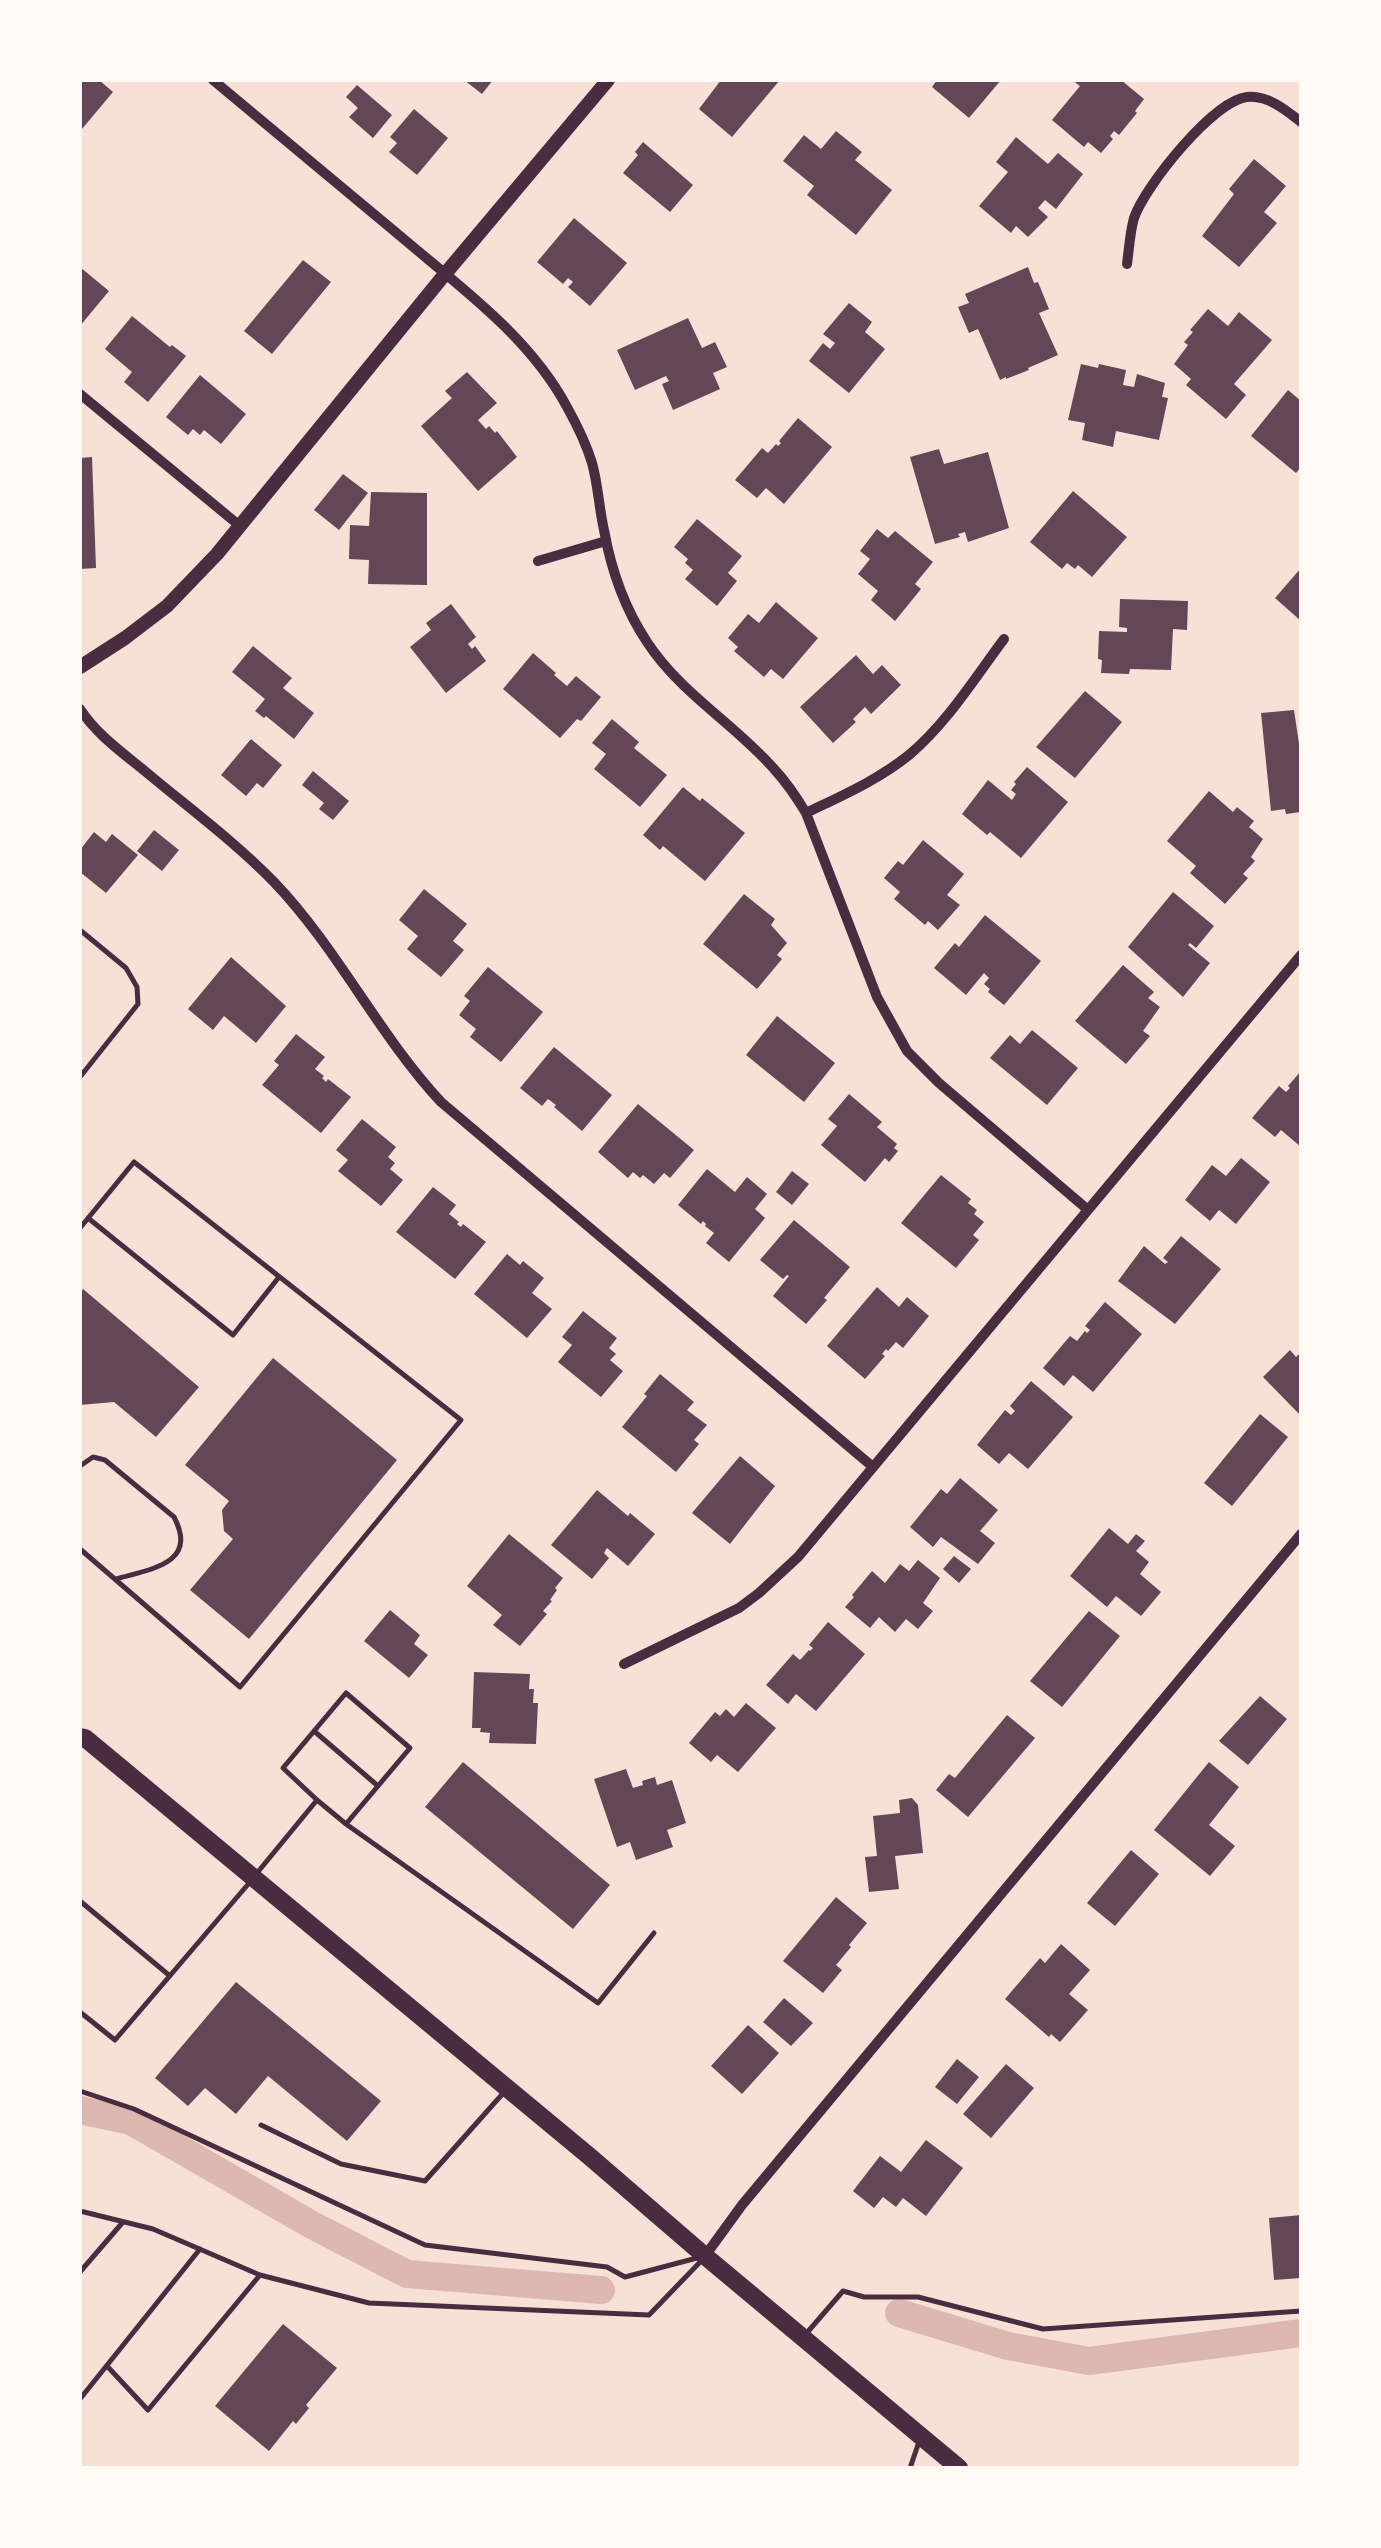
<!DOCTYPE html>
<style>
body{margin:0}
#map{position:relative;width:1381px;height:2548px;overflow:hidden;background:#f7e1d7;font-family:"Varela Round",sans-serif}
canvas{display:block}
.frame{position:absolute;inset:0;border:82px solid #fffaf5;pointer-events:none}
</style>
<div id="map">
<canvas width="1381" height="2548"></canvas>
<div class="frame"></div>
</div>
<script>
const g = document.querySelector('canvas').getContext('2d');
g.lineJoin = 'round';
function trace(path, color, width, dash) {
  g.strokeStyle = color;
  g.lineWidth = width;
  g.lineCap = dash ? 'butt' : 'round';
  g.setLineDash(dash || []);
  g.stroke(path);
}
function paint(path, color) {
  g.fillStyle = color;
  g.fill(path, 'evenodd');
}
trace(new Path2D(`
 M80,2110L131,2121L312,2225L407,2274L601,2290
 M899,2313L1008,2346L1089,2361L1301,2333`), '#dcb8b0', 28);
paint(new Path2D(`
 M80,80H99L113,92L82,129L80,127Z
 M464,80H493L482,94Z
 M721,80H780L732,137L699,109Z
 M937,80H1001L969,118L932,87Z
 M1072,80H1121L1144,99L1135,111L1137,113L1119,135L1114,131L1110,136L1113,139L1101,153L1088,142L1084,147L1052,120L1080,86Z
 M357,85L392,115L373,138L349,117L358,108L346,97Z
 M414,109L448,138L417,175L389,152L397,143L390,137Z
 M836,131L862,152L855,160L892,190L856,235L807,195L814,186L783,161L804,135L821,149Z
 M1016,137L1048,164L1058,153L1083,174L1056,209L1045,200L1038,208L1048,217L1028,237L1016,226L1011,233L979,206L1008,172L996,162Z
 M643,142L693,185L670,212L623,173L638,155L635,152Z
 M1254,159L1286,186L1264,212L1277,223L1239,267L1202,236L1234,194L1229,189Z
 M574,218L627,263L590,306L568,287L573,282L568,278L563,284L537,262Z
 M303,260L331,282L272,354L244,331Z
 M80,267L109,291L80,326Z
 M1028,267L1034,283L1038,282L1049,309L1039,313L1058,355L1028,368L1029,370L1006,379V377L1000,380L978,329L969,333L958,307L969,303L965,294Z
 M849,303L872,322L865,332L885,349L849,393L809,361L823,343L830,349L835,343L823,334Z
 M1208,309L1228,326L1239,312L1272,340L1234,384L1246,395L1226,419L1186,385L1191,379L1174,364L1188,345L1184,342L1193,332L1190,330Z
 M132,316L170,347L172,345L186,356L148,402L124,382L132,372L105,349Z
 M688,318L702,348L715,342L727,367L713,373L720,389L673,410L662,384L669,381L666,376L635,390L617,350Z
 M1081,364L1098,368L1099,364L1126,370L1123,385L1134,387L1137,374L1165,383L1162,397L1168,398L1159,440L1116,431L1113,447L1082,440L1085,423L1068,420Z
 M467,372L497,403L478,420L486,429L489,426L495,433L497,431L517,457L478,491L421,426L452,398L445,391Z
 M200,375L246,414L221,444L204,430L200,435L193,429L188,435L166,417Z
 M1288,390L1301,401V467L1296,473L1251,436Z
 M798,418L832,447L784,504L766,488L757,498L735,480L762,448L768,453L776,444L778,446L781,443L779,441Z
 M939,449L944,464L988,452L1009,528L968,542L965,532L958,534L960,537L935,544L910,457Z
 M92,457L96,568L80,569V458Z
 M343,474L368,493L339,530L314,510Z
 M1073,491L1127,537L1092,577L1078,565L1075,569L1067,563L1062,569L1030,542Z
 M371,492L427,493V585L368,584L369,560L349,559L350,525L369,526Z
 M697,519L742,556L728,573L737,581L717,606L685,579L693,570L685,563L688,559L674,547Z
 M877,529L888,538L895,531L933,562L915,584L921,589L895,621L871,600L878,591L858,574L870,559L860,551Z
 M1301,568V621L1275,598Z
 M1120,599L1188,601L1187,630L1173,629L1171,670L1130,669L1129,674L1101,673L1102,660L1098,659L1099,631L1127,632V628L1119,627Z
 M776,602L818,638L783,679L771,669L764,677L734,651L738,647L728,638L748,614L759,623Z
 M451,604L476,637L468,644L472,649L475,646L486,661L446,693L410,647L431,630L426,623Z
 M253,646L292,678L283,688L314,713L294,739L266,716L264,718L255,711L265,699L232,672Z
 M533,653L556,673L554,675L567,686L576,676L601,697L581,721L577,719L560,738L503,689Z
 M856,655L873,674L882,665L901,685L871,714L865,707L853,719L856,722L833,743L800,707Z
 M1085,691L1122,722L1075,778L1036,747Z
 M1294,710L1301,757V812L1286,814L1285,809L1271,811L1261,713Z
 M612,719L639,742L634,748L667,775L640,807L594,769L606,754L592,743Z
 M251,739L282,765L263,788L257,783L246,796L221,775Z
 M1027,767L1068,802L1021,858L990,832L987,835L962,814L988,780L1012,800L1016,794L1011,790L1016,784L1014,782Z
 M313,771L349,801L333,820L319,809L324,803L302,785Z
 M683,787L700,801L702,798L745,833L705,881L663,846L660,850L643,835Z
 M1209,791L1233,812L1237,807L1254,821L1249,827L1263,839L1251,857L1255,861L1243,874L1248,878L1225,904L1190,873L1196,866L1167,841Z
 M154,830L179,850L162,871L137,851Z
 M94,832L106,842L112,834L138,855L106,893L80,872V850Z
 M923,840L964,874L947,895L960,905L938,930L928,921L925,925L894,899L900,892L884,878L898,861L903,865Z
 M424,889L467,924L453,941L464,950L441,977L407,949L418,936L399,920Z
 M1173,892L1214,926L1196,948L1190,943L1188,945L1210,963L1183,997L1128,947Z
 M744,894L775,919L771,925L787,943L777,955L782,959L757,989L703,944Z
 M985,915L1041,961L1004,1005L988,992L990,989L984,984L989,978L984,973L966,995L934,968L955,943L959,947Z
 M231,957L286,1006L256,1043L224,1016L213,1030L188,1009Z
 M1123,965L1154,992L1148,998L1160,1007L1143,1031L1150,1036L1126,1064L1075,1021Z
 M488,967L543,1012L501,1062L470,1037L476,1029L459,1015L470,1001L464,996Z
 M777,1016L835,1063L804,1102L746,1055Z
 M1032,1030L1078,1068L1047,1105L990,1058L1010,1035L1020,1044Z
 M296,1034L325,1057L315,1069L324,1076L322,1078L326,1082L328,1079L351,1097L321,1133L262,1085L279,1065L274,1061Z
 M554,1047L612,1095L582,1131L554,1107L556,1105L548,1099L542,1106L520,1088Z
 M1301,1071V1147L1281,1130L1275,1137L1252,1118L1279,1086L1286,1092L1290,1088L1288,1086Z
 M849,1094L882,1122L877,1127L897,1144L894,1148L898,1151L889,1162L885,1158L865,1182L821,1145L837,1126L828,1119Z
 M638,1104L694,1150L670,1178L664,1173L654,1184L643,1175L640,1178L633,1172L628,1178L598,1152Z
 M362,1119L396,1147L388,1157L395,1163L390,1169L403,1180L381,1206L338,1171L348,1160L336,1150Z
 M1241,1158L1270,1182L1236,1224L1219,1210L1210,1221L1185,1200L1212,1165L1226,1176Z
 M707,1169L735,1192L747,1177L767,1194L755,1209L765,1218L729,1262L706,1243L714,1233L705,1226L706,1224L703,1221L701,1224L678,1205Z
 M792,1171L809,1184L792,1205L776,1192Z
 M941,1175L971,1199L968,1203L977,1210L974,1214L984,1222L973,1235L979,1240L956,1268L901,1223Z
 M433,1187L456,1205L449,1214L459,1222L457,1224L461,1227L463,1224L486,1242L455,1279L396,1232Z
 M794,1220L850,1267L824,1298L827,1300L806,1324L773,1296L789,1276L787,1275L783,1279L760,1260Z
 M1181,1236L1221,1269L1175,1324L1118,1281L1144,1246L1165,1264L1168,1262L1163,1258Z
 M507,1254L520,1265L523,1261L544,1278L532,1293L552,1309L527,1338L474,1294Z
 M877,1287L899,1307L907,1297L929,1316L903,1348L896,1342L888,1351L886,1349L882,1354L885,1356L865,1379L827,1346Z
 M83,1289L199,1387L156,1437L114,1402L80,1405V1292Z
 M1105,1302L1142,1334L1093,1392L1073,1375L1064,1386L1043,1368L1070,1336L1077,1341L1085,1331L1087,1333L1090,1330L1085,1326Z
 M583,1311L617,1338L609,1348L616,1354L610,1360L623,1371L601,1397L558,1362L572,1345L562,1337Z
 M1290,1350L1296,1357L1301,1352V1416L1263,1377Z
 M273,1358L397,1460L249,1639L190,1590L233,1539L224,1531L222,1510L229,1501L185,1465Z
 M660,1374L694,1402L687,1410L707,1425L694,1440L699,1444L676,1472L622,1427L647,1396L644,1394Z
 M1031,1381L1073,1417L1028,1469L1009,1453L999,1464L977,1445L1005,1410L1011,1415L1015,1411L1010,1406Z
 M1260,1414L1288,1437L1232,1506L1204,1483Z
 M740,1456L775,1486L730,1544L692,1513Z
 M960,1478L998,1510L980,1531L995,1543L978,1564L941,1537L933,1547L910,1527L941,1489L947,1494Z
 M597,1490L628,1516L630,1513L655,1534L628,1566L607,1548L604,1553L609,1558L592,1579L551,1545Z
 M1109,1528L1128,1544L1136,1534L1145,1541L1136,1551L1149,1562L1140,1574L1161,1592L1141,1616L1116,1596L1107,1607L1070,1576Z
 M509,1534L563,1578L555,1588L557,1590L550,1600L552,1601L543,1611L547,1614L520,1646L493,1625L502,1615L467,1586Z
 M954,1556L971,1569L959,1583L943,1569Z
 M918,1560L940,1578L923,1603L933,1611L918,1629L906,1619L895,1632L879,1617L870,1628L845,1607L854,1597L852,1595L872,1571L885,1583L900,1564L909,1571Z
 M390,1610L420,1635L414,1644L428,1655L409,1678L364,1641Z
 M1089,1611L1120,1636L1062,1707L1030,1681Z
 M828,1622L865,1654L816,1711L796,1694L788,1704L766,1685L793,1654L800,1660L809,1650L810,1651L813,1648L809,1645Z
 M474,1672L530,1674L529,1689H534L533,1703H538L536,1744L489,1743L490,1733L480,1732L481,1728H472Z
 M1260,1696L1287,1719L1248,1765L1219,1741Z
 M746,1703L776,1728L738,1772L717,1755L711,1762L689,1743L715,1712L720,1716L726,1709L734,1717Z
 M1007,1715L1035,1738L968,1817L936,1790L949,1774L955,1778Z
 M463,1762L610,1885L573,1929L425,1807Z
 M1209,1762L1239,1787L1209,1825L1235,1846L1210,1876L1154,1830Z
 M626,1769L633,1788L643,1785L642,1781L655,1777L657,1785L672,1780L686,1823L667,1830L673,1847L636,1860L630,1842L617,1847L594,1779Z
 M912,1798L918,1805L923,1853L895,1856L899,1889L869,1892L865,1857L877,1856L873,1816L900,1813L899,1800Z
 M1131,1850L1159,1874L1115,1926L1087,1903Z
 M836,1897L867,1923L849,1945L851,1947L836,1965L842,1970L823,1993L783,1961Z
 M1061,1944L1090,1970L1069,1994L1088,2010L1060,2042L1051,2034L1049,2037L1005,1999L1040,1958L1045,1963Z
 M236,1982L381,2101L347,2141L268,2076L236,2114L205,2088L188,2106L155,2078Z
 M784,1998L813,2023L791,2046L763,2022Z
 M748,2025L779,2053L742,2094L711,2066Z
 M957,2059L979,2077L957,2104L935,2087Z
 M1006,2064L1034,2088L991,2138L963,2114Z
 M926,2140L963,2168L926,2216L903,2198L896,2207L883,2197L874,2208L853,2191L880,2156L901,2172Z
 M1301,2215V2278L1274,2280L1269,2218Z
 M283,2324L337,2368L306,2405L309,2408L296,2424L293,2421L269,2451L215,2406Z`), '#644757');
trace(new Path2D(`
 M80,930L126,968L137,987L138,1004L80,1077
 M88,1218L233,1335L279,1277
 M80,1228L134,1162L461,1420L240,1687L80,1549
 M80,1466L93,1457L105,1460L174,1517C199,1564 150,1569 116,1579
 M314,1731L378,1786
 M317,1800L283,1768L346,1693L410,1748L346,1824
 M257,1873L317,1800L346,1824L598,2003L654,1933
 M80,1901L170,1976
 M80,2012L115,2040L250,1882
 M80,2091L134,2109L425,2245L607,2267L625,2277L697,2258
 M261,2125L341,2164L425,2181L506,2090
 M80,2211L153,2229L260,2275
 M80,2272L123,2222
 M805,2335L843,2291L864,2297H918L1043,2329L1301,2311
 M107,2366L148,2410L260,2275L369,2303L649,2315L703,2259
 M80,2399L200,2249
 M910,2468L920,2439`), '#4a2c40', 5);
trace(new Path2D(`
 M213,80C275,132 337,184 399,235C460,287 529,336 567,407C577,425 586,443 592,463C598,484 599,508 604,530C611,569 625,609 647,642C681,694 735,724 775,770C787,783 797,798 806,813L877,997L907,1051L939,1083L1087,1209
 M1127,264C1129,249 1130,232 1134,218C1145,186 1213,101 1247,97C1268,95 1286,110 1301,122
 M80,394L240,526
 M538,561L606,541
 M80,709C97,735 123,753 146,772C189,808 235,842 274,882C338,949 378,1034 441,1102L873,1467
 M806,813C841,796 878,780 909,755C947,723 974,679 1004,639
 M624,1664L739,1608L759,1593L798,1557L1301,955
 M705,2256L742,2205L1301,1534`), '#4a2c40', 10);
trace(new Path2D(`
 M80,667L125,638L167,606L217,554L445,274L608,80`), '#4a2c40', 14);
trace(new Path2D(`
 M80,1737L85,1738L589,2156L705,2256L959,2468`), '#4a2c40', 18);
</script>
